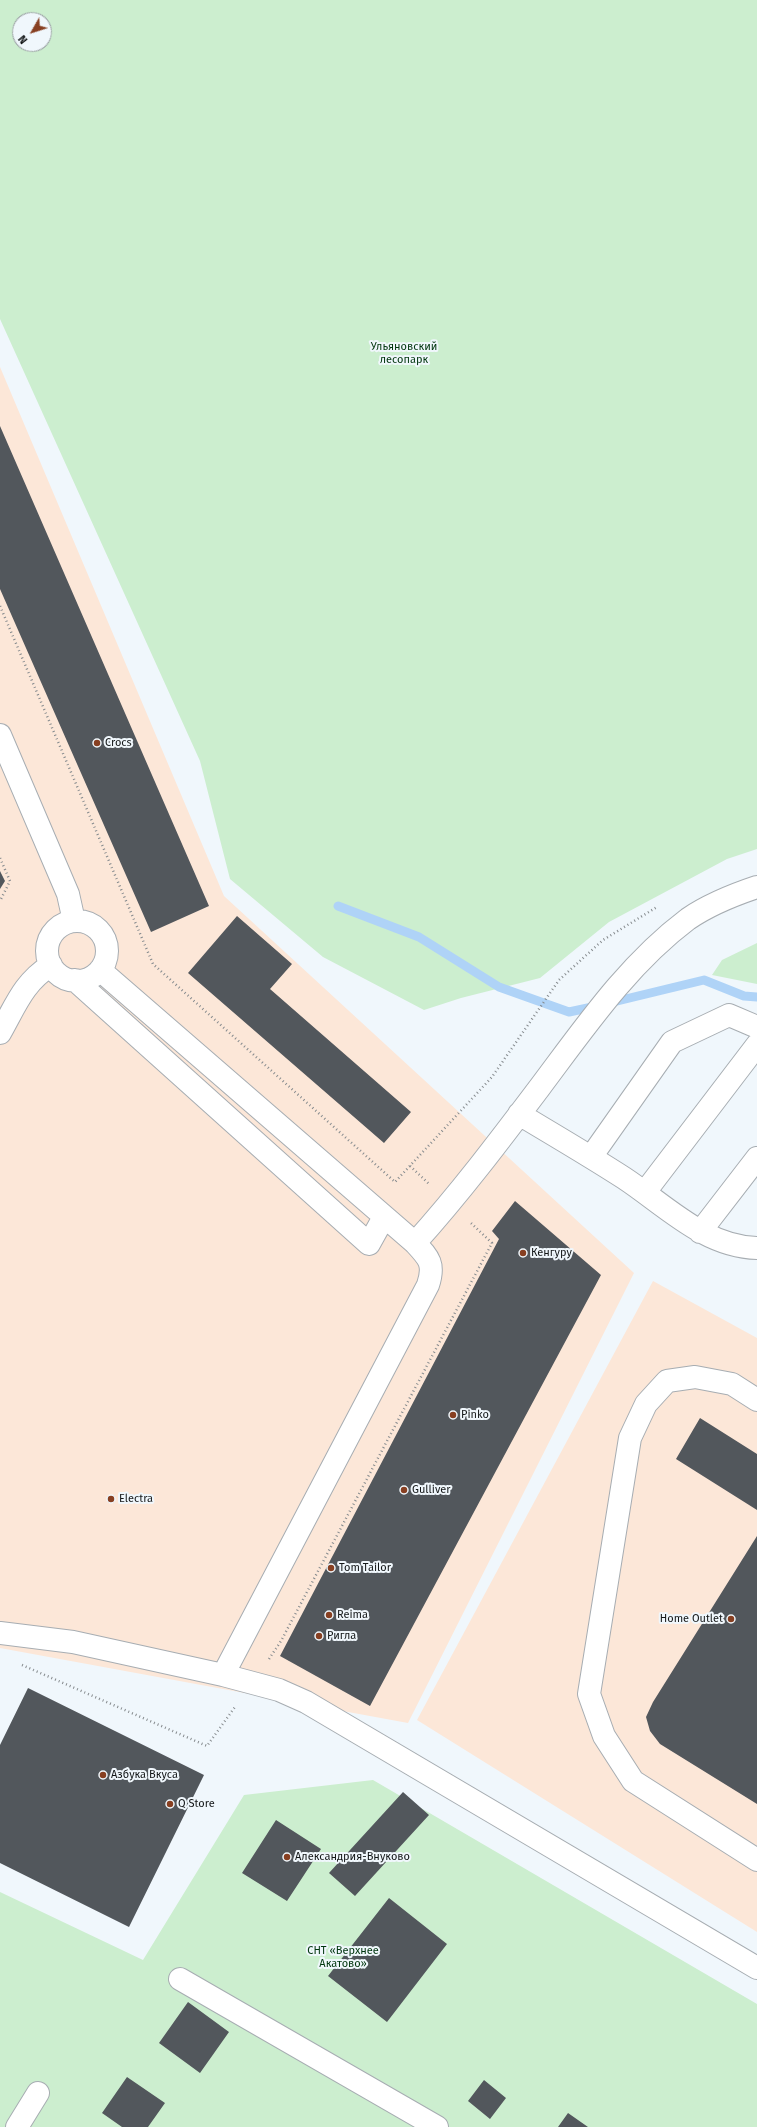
<!DOCTYPE html>
<meta charset="utf-8">
<style>
body{margin:0}
#map{position:relative;width:757px;height:2127px;overflow:hidden;background:#f0f7fc;font-family:"Fira Sans",sans-serif}
canvas{display:block}
.north{position:absolute;left:12px;top:12px;width:40px;height:40px;box-sizing:border-box;background:#f0f7fc;border:1px solid #989da1;border-radius:50%;rotate:231deg;font-size:11px;font-weight:700;line-height:16px;text-align:center;color:#141718}
.north::after{content:'';display:block;margin:auto;width:14px;height:18px;background:#873f21;clip-path:polygon(50% 0,100% 100%,50% 72%,0 100%)}
</style>
<div id="map">
<canvas width="757" height="2127"></canvas>
<div class="north">N</div>
</div>
<script>
const g = document.querySelector('canvas').getContext('2d');
g.lineJoin = 'round';
function paint(path, color) {
  g.fillStyle = color;
  g.fill(path, 'evenodd');
}
function trace(path, color, width, dash) {
  g.strokeStyle = color;
  g.lineWidth = width;
  g.lineCap = dash ? 'butt' : 'round';
  g.setLineDash(dash || []);
  g.stroke(path);
}
function drawText(font, color, halo, rows, align = 'center') {
  g.font = font + ' "Fira Sans",sans-serif';
  g.lineWidth = 4;
  g.setLineDash([]);
  g.textBaseline = 'middle';
  g.strokeStyle = halo;
  g.fillStyle = color;
  for (const [text, x, y, turn = 0] of rows) {
    g.save();
    g.translate(x, y);
    g.rotate((+turn || 0) * Math.PI / 180);
    g.textAlign = isNaN(turn) ? turn : align;
    if (halo) g.strokeText(text, 0, 0);
    g.fillText(text, 0, 0);
    g.restore();
  }
}
paint(new Path2D(`
 M0,367L224,896L634,1273L408,1723L0,1648Z
 M653,1281L757,1338V1932L417,1720Z`), '#fce7d8');
paint(new Path2D(`
 M0,0H757V849L727,859L609,922L540,978L461,998L424,1010L323,957L230,879L200,761L0,319ZM20,20H44V44H20Z
 M757,943V984L712,975L722,960Z
 M373,1780L757,2004V2127H0V1892L143,1960L244,1795Z`), '#cceecf');
trace(new Path2D(`
 M338,906L419,937L499,987L569,1012L597,1006
 M609,1003L704,980L744,996L757,997`), '#afd3f7', 9);
paint(new Path2D(`
 M0,426L209,906L151,932L0,589Z
 M0,871L5,881L0,889Z
 M237,916L292,964L270,989L411,1112L384,1143L188,973Z
 M515,1201L601,1275L370,1706L280,1656L499,1239L492,1231Z
 M700,1418L757,1454V1510L676,1459Z
 M757,1536V1804L660,1744L650,1731L646,1717L653,1702Z
 M28,1688L204,1775L129,1927L0,1863V1745Z
 M403,1792L429,1815L355,1896L329,1873Z
 M276,1820L321,1849L287,1901L242,1873Z
 M389,1898L447,1944L387,2022L328,1976Z
 M188,2002L229,2032L200,2073L159,2043Z
 M127,2077L165,2103L148,2127H122L102,2113Z
 M484,2080L506,2098L490,2119L468,2101Z
 M568,2113L588,2127H558Z`), '#52575c');
const minor = new Path2D(`
 M0,735L68,894L74,921
 M47 951a30 30 0 1 1 60 0a30 30 0 1 1-60 0Z
 M75,980L369,1244L384,1217
 M0,1033C16,1005 23,983 51,965
 M519,1114C554,1135 590,1156 624,1178C665,1205 705,1247 757,1248
 M591,1157L672,1042L729,1015L757,1027
 M645,1192L757,1045
 M700,1232L757,1158
 M415,1243C460,1193 500,1140 540,1087C585,1027 628,964 688,919C707,906 736,894 757,887
 M757,1400L732,1384L695,1377L667,1381L646,1404L630,1438L589,1694L604,1736L633,1781L757,1860
 M0,1633L73,1642L223,1675L428,1285C435,1264 429,1258 415,1243L100,970
 M223,1675L279,1690L306,1702L757,1968
 M180,1979L437,2127
 M17,2127L38,2093`);
trace(minor, '#a7adb2', 24);
trace(new Path2D(`
 M0,606L153,964L395,1182L492,1077L559,980L603,940L657,907
 M0,858L10,881L0,901
 M410,1166L429,1184
 M269,1659L281,1641L492,1243L470,1222
 M22,1665L207,1746L235,1707`), '#868b8e', 2.5, [1, 3]);
trace(minor, '#fff', 22);
for (const [x, y, r, color] of [
 [97,743,4,"#873f21"],
 [523,1253,4,"#873f21"],
 [453,1415,4,"#873f21"],
 [404,1490,4,"#873f21"],
 [111,1499,4,"#873f21"],
 [331,1568,4,"#873f21"],
 [329,1615,4,"#873f21"],
 [731,1619,4,"#873f21"],
 [319,1636,4,"#873f21"],
 [103,1775,4,"#873f21"],
 [170,1804,4,"#873f21"],
 [287,1857,4,"#873f21"]
]) {
  const dot = new Path2D();
  dot.arc(x, y, r, 0, 2 * Math.PI);
  g.fillStyle = color;
  g.fill(dot);
  trace(dot, '#f0f7fc', 1.5);
}
drawText('11px', '#00360e', '#f0f7fc', [
 ["Ульяновский",404,347],
 ["лесопарк",404,360],
 ["СНТ «Верхнее",343,1951],
 ["Акатово»",343,1964]
]);
drawText('11px', '#141718', '#f0f7fc', [
 ["Crocs",105,743],
 ["Кенгуру",531,1253],
 ["Pinko",461,1415],
 ["Gulliver",412,1490],
 ["Electra",119,1499],
 ["Tom Tailor",339,1568],
 ["Reima",337,1615],
 ["Home Outlet",723,1619,"right"],
 ["Ригла",327,1636],
 ["Азбука Вкуса",111,1775],
 ["Q Store",178,1804],
 ["Александрия-Внуково",295,1857]
], 'left');
</script>
